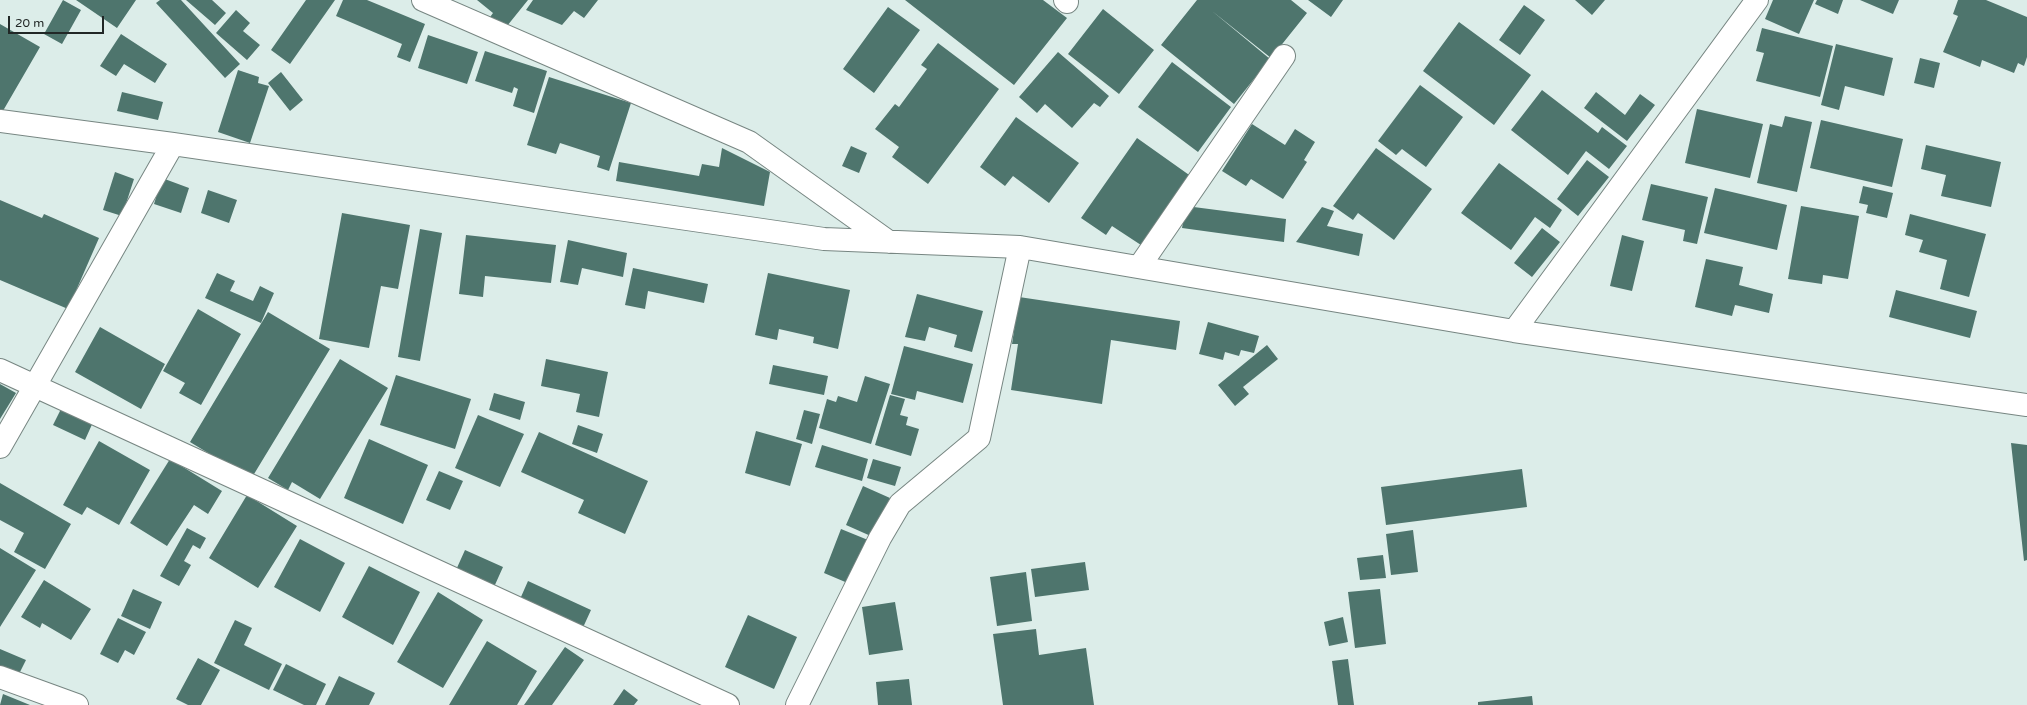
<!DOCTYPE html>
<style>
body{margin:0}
#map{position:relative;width:2027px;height:705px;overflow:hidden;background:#dcede9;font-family:"Varela Round",sans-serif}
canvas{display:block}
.scale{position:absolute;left:8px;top:16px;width:96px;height:18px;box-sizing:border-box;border:2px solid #212726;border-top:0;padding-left:5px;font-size:12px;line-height:14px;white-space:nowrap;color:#212726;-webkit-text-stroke:3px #dcede9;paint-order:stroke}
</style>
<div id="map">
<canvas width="2027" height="705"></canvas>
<div class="scale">20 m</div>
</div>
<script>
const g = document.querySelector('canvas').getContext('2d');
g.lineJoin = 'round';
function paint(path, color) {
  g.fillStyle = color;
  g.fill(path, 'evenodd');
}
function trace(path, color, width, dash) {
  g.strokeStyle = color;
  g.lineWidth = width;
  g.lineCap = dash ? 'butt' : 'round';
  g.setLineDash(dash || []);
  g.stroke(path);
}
paint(new Path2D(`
 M63,0L81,10L62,44L44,34Z
 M76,0H136L117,28Z
 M160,0H181L240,64L225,78L156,3Z
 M186,0H212L226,13L215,25Z
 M306,0H335L290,64L271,50Z
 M343,0H367L425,24L410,62L397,57L402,44L336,16Z
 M477,0H528L503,31L488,20L493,13Z
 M533,0H598L584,18L574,11L562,25L526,10Z
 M905,0H1043L1067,18L1014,85Z
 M1197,0H1291L1307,13L1271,58L1212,11L1270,59L1234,104L1161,45Z
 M1308,0H1343L1331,17Z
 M1575,0H1605L1592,15Z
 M1773,0H1814L1799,34L1765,19Z
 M1817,0H1843L1838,14L1815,4Z
 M1860,0H1899L1893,14Z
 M1958,0H1986L2027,17V57L2024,66L2018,63L2014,73L1982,60L1980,67L1943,52L1958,16L1953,14Z
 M1524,5L1545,20L1520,55L1499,40Z
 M888,7L920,30L874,93L843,69Z
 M1103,9L1154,50L1119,94L1068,54Z
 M236,10L250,23L243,31L260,45L247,60L216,33Z
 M1459,22L1531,75L1494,125L1423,71Z
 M0,24L40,47L0,116Z
 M1762,28L1833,46L1820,97L1756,81L1764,53L1756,51Z
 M121,34L167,64L155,83L124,64L116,76L100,66Z
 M428,35L478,52L467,84L418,68Z
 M938,43L999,89L928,184L892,157L899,147L875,129L895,104L899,107L927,69L921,65Z
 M1836,44L1893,58L1884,96L1845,86L1839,110L1821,105Z
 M485,51L547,71L534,113L513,106L518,89L514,87L512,93L475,81Z
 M1058,52L1109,96L1100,107L1094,103L1072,128L1045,104L1037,113L1019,97Z
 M1920,58L1940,63L1934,88L1914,83Z
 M1172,62L1231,107L1198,152L1138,107Z
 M238,70L259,77L258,83L269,86L250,143L218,132Z
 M281,72L303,100L290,111L268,83Z
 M549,77L631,103L609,171L597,167L600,156L560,143L556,154L527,145Z
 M1420,85L1463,117L1426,167L1402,149L1396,155L1378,141Z
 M1542,90L1598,133L1602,127L1627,146L1609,169L1586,151L1568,175L1511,130Z
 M122,92L163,102L158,120L117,111Z
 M1596,92L1625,115L1640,94L1655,105L1627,141L1584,108Z
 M1697,109L1763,124L1750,178L1685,163Z
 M1785,116L1812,122L1797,192L1757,183L1770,124L1782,127Z
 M1016,117L1079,163L1049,203L1013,176L1005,186L980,167Z
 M1821,120L1903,139L1892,187L1810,168Z
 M1252,124L1285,145L1295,129L1315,142L1304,160L1307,162L1283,199L1251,179L1246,186L1222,171Z
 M1137,138L1192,177L1144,247L1112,226L1106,235L1081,218Z
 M1926,145L2001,162L1991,207L1941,196L1946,175L1921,169Z
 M851,146L867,153L859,173L842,166Z
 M722,148L770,172L764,206L616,181L619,162L699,176L702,164L719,167Z
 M1376,148L1432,189L1394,240L1358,213L1353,220L1333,206Z
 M1587,160L1609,177L1578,216L1557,199Z
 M1499,163L1562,210L1550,228L1535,217L1511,250L1461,213Z
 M115,172L134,179L122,216L103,210Z
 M162,178L189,188L181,213L154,204Z
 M1651,184L1708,197L1697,244L1683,241L1685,230L1642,220Z
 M1863,186L1893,193L1887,218L1866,213L1868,205L1859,203Z
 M1715,188L1787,205L1777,250L1704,233Z
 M208,190L237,200L229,223L201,213Z
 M0,200L42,218L44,214L99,238L68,309L0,280Z
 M1186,206L1286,219L1284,242L1182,228Z
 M1801,206L1859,216L1848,279L1823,275L1822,284L1788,279Z
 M1322,207L1334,211L1327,226L1363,234L1359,256L1296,242Z
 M342,213L410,225L398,289L381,286L369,348L319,339Z
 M1910,214L1986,234L1969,297L1940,289L1947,260L1919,252L1923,240L1905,235Z
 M1542,228L1560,242L1532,277L1514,263Z
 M420,229L442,233L420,361L398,357Z
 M466,235L556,245L551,283L485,276L483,297L459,294Z
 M1622,235L1644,241L1632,291L1610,286Z
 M568,240L627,253L623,277L582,268L578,285L560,282Z
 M1706,259L1743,267L1739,285L1773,294L1769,313L1735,305L1732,316L1695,307Z
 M633,268L708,284L704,303L648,291L645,309L625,305Z
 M217,273L235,281L230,291L253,301L260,286L274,293L261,323L205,298Z
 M768,273L850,290L838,349L813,343L814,337L779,329L777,340L755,335Z
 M1896,290L1977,311L1970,338L1889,317Z
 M917,294L983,311L972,352L954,347L957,335L929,327L925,341L905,337Z
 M1019,297L1180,321L1176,350L1111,340L1102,404L1011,390L1018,344H1012Z
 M198,309L241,334L201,405L179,393L185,383L163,371Z
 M268,312L330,349L251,479L190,442Z
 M1208,322L1259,336L1254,353L1241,350L1239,356L1225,352L1223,360L1199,354Z
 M100,327L165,364L141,409L75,372Z
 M1267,345L1278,359L1243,387L1249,394L1235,406L1218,385Z
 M904,346L973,364L963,403L917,391L915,400L891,394Z
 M340,359L388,388L320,499L292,482L288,490L268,478Z
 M546,359L608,372L599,417L576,412L580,394L541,386Z
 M773,365L828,376L824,395L769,384Z
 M396,375L471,399L455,449L380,425Z
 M865,376L890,384L871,444L819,428L827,399L836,402L838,396L857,402Z
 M0,384L16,393L0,419Z
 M494,393L525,402L520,420L489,410Z
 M890,395L905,399L900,415L908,417L906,425L919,429L911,456L875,445Z
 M63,405L94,420L85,440L53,425Z
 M804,410L820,414L812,444L796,439Z
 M478,415L524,434L500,487L455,468Z
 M578,425L603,434L597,453L572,444Z
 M756,431L802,444L790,486L745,473Z
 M539,432L648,481L625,534L578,513L584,500L521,472Z
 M369,439L428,465L403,524L344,498Z
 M99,441L150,470L119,525L87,507L82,515L63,505Z
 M2011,443L2027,445V560L2024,561Z
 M822,445L868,459L862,481L815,467Z
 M170,459L222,491L208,514L194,505L167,546L130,523Z
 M873,459L901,467L895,486L867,478Z
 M1522,469L1527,507L1386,525L1381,487Z
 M439,471L463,481L450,510L426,500Z
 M0,483L71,524L45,569L14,552L24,533L0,520Z
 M863,486L890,498L873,537L846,525Z
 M247,495L297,526L258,588L209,558Z
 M187,528L206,538L200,549L193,545L184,561L191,565L179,586L160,576Z
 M841,529L868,540L850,584L824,573Z
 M1413,530L1418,572L1391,575L1386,534Z
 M300,539L345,563L320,612L274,587Z
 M0,548L36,570L0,627Z
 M465,550L503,567L494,587L456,570Z
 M1383,555L1386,578L1360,580L1357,558Z
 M1085,562L1089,590L1035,597L1031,569Z
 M369,566L420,592L393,645L342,617Z
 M1026,572L1032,621L997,626L990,577Z
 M44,580L91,609L71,640L42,623L40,628L21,617Z
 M528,581L591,610L580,634L517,606Z
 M133,589L162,602L150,629L121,616Z
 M1380,589L1386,644L1355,648L1348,592Z
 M438,592L483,620L443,688L397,662Z
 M895,602L903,650L869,655L862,607Z
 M748,615L797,637L774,689L725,667Z
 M1343,617L1348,642L1329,646L1324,622Z
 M118,618L146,632L134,655L125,650L118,663L100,654Z
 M235,620L252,628L244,645L282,664L269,690L214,663Z
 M1036,629L1039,655L1086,648L1094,705H1003L993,634Z
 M487,641L537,671L517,705H449Z
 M565,647L584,660L552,705H524Z
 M0,649L26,660L17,678L0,670Z
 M198,658L220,670L201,705H188L176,699Z
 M1348,659L1354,705H1338L1332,661Z
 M286,664L326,684L316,705H304L273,690Z
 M339,676L375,693L369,705H325Z
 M909,679L912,705H878L876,682Z
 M624,689L638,700L634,705H613Z
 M3,694L30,705H0Z
 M1532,696L1533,705H1478V702Z`), '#4e756d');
const minor = new Path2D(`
 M423,0L749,142L889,242
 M1065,0L1067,2
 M0,121L173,144L824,239L1020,247L1514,331L2027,405
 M1139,267L1284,56
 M1514,331L1757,0
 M0,370L728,705
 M0,447L173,144
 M0,677L77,705
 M797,705L880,538L900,504L979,438L1020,247`);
trace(minor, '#778682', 24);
trace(minor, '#fff', 22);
</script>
